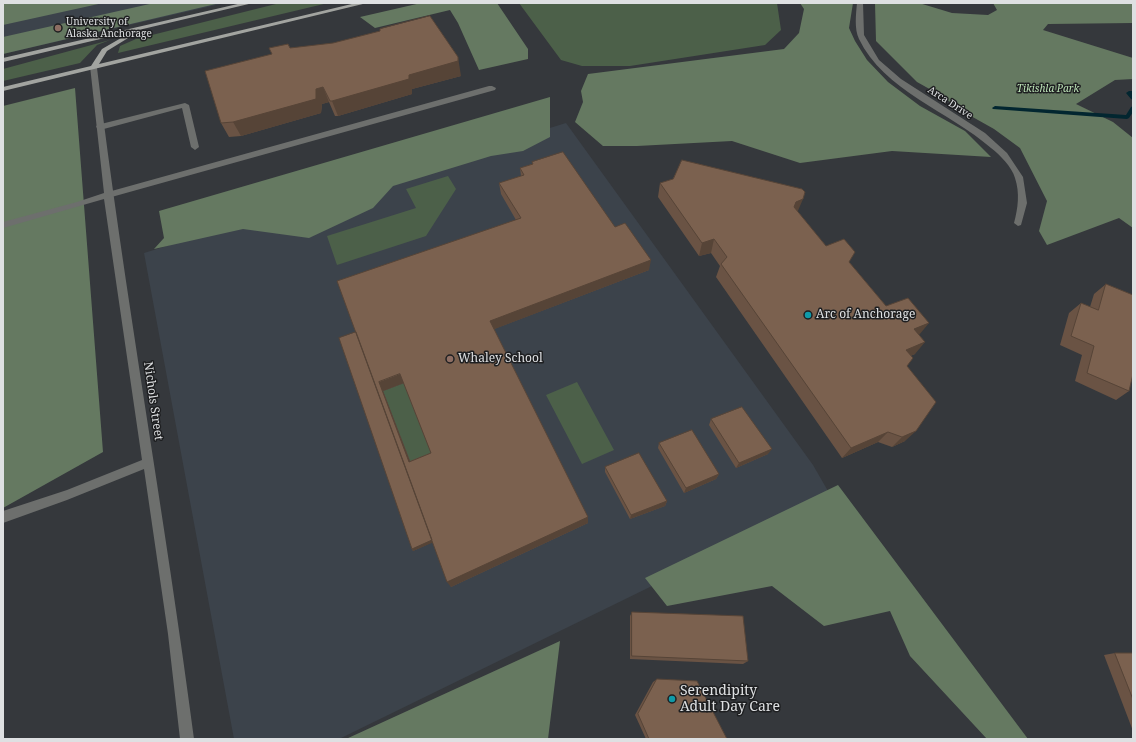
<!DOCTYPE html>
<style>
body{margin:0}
#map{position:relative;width:1136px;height:742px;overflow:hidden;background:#35383c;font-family:"Noto Serif",serif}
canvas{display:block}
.frame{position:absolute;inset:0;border:4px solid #dee0e2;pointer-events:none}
</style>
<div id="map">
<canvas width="1136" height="742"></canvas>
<div class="frame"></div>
</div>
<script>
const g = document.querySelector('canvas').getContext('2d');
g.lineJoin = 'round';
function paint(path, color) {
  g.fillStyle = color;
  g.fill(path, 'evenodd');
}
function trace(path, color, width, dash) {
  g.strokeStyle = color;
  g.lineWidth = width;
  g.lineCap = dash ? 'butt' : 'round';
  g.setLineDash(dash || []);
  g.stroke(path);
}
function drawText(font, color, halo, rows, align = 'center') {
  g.font = font + ' "Noto Serif",serif';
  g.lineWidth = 3;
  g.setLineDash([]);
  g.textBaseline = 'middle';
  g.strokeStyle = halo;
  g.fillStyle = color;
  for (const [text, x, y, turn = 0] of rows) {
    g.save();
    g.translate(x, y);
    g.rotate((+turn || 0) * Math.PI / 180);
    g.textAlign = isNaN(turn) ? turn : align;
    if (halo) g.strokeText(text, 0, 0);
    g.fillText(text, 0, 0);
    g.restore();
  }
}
paint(new Path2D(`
 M3,3H225L3,54Z
 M566,123L813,465L832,498L339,739H234L144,253Z`), '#3c434b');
paint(new Path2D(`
 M280,3H328L118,53L120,46L136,39Z
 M519,3H777L781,30L765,45L630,66H582L561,60Z
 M110,40L97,45L80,63L3,81V69Z
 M448,176L456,189L426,236L337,265L327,236L416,208L406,189Z
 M577,382L614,450L582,464L546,395Z
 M404,383L434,461L413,469L383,391Z`), '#4c6049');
paint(new Path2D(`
 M3,3H103L3,25Z
 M154,3H220L3,54V37Z
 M421,3H497L528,49V59L479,70L458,23L450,10L375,28L360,17Z
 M800,3H853L849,28L855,41L867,60L888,82L920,106L965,131L991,157L892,151L800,163L732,141L637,146H603L575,122L583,102L581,91L588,74L784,49L799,33L804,9Z
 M875,3H919L952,13L988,15L997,10L993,3H1133V23L1048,24L1043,30L1133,58V79L1115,80L1076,104L1113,122L1133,138V228L1119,218L1047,245L1039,231L1047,201L1020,148L994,129L962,111L942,96L917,82L876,41Z
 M75,88L103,452L3,508V106Z
 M550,97V137L523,151L491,156L393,186L373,208L309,238L243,229L154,249L164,238L159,211Z
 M838,485L1028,739H987L910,656L890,611L824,626L772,586L667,606L645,578Z
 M560,641L548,739H346Z`), '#657961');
paint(new Path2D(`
 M1133,91V100L1131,99L1126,93L1129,91Z
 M995,106L1126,115L1131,107L1133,106V112L1129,118L1127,119L993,109L992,108Z`), '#022630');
paint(new Path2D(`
 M489,86H492L496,88L495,90L108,198L104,195L108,192Z
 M185,103L189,105L199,147L195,150L191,147L182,108L100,130L96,127L97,125Z`), '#6d6f6d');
paint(new Path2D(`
 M857,3H863L864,35L879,60L901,79L985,133L1007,153L1023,177L1027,203L1021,225L1018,226L1014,223C1018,208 1020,193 1015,178C1012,167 1000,155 991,148C950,112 883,90 859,39C854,29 856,14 857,3Z
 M90,66L97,68C124,293 165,515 194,739H180L168,634L144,469L67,500L3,523V511L67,490L142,460L104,199L3,228V222L77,202L104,193Z`), '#6d6f6d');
paint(new Path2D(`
 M242,3H253L3,62V58Z
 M356,3H367L3,91V87L91,66L102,49L128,34L133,35L107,51L99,64Z`), '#a2a4a0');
paint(new Path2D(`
 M272,54L461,76L412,89V94L338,116H335L329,102L322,104L321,113L241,136L229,137L221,123Z
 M532,162L615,227L649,270L494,329L588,523L451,587L433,542L413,551L412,549L356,332L516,220L501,194L499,183L521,176L520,168L532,164ZM404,383L431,453L410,461L383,391Z
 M660,183L798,212L826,246L849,262L886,306L919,335L915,354L910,356L907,366L905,441L892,447L878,442L842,458L716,277L720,266L711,253L699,256L658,197Z
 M1106,284L1129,391L1116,400L1075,381L1082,355L1060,345L1069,313L1081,303L1090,307L1094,294Z
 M711,419L768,454L736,468L709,425Z
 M659,443L719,474L716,479L684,493L658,448Z
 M605,467L667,501L665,506L630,519L605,472Z
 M632,612L748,661L743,664L630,659V616Z
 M1115,653H1133V731L1104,655Z
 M657,679L727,739H646L635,715L653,682Z`), '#6a5344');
paint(new Path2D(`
 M458,57L461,76L412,89V94L338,116L332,101Z
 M323,87L329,102L322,104L321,113L241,136L233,122L316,89Z
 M803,199L797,213L790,215L796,202Z
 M714,239L711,253L699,256L702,243Z
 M651,260L649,270L492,330L490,321Z
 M929,323L919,335L914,329Z
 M359,334L434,542L413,551L412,549Z
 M925,342L915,354L896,362L906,350Z
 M400,374L404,383L383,391L413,469L409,462L379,382Z
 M916,431L905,441L892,447L902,437Z
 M888,432L878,442L842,458L851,448Z
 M772,449L768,454L736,468L739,463Z
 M719,474L716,479L684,493L686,488Z
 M667,501L665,506L630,519L631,515Z
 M588,517V523L451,587L447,582Z`), '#564437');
const building = new Path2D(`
 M430,16L458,57V61L409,75V79L332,101H330L323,87L316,89V99L233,122L221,123L205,71L272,54L269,48L288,44L290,48L333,43L380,31V29Z
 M563,152L615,227L625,223L651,260L490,321L588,517L447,582L337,281L521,218L499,183L524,175L520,168L533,164L532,162ZM400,374L431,453L409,462L379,382Z
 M682,160L802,189L805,192L803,199L796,202L794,207L826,246L844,239L855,252L849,262L886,306L908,298L929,323L914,329L925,342L906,350L913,358L907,366L936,402L916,431L902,437L888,432L851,448L721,264L727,257L714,239L702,243L660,183L673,179Z
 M1106,284L1133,295V374L1129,391L1087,373L1094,346L1071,336L1081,303L1098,310Z
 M356,332L432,540L412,549L339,338Z
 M742,407L772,449L739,463L711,419Z
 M692,430L719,474L686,488L659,443Z
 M639,453L667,501L631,515L605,467Z
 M632,612L743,616L748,661L632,656Z
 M1115,653H1133V699Z
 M657,679L697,681L727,739H649L638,714Z`);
paint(building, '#7b614f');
trace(building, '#564437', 1);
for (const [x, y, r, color] of [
 [58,28,4,"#8d6e63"],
 [808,315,4,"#0f9aa8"],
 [450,359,4,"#8d6e63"],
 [672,699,4,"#0f9aa8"]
]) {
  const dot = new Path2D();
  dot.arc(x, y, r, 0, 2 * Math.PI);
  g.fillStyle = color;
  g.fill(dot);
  trace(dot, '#1e1f21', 1.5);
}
drawText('10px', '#dee0e2', '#1e1f21', [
 ["University of",66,22],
 ["Alaska Anchorage",66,34]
], 'left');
drawText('italic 10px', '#bfe6b9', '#1e1f21', [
 ["Tikishla Park",1048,89]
]);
drawText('10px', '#dee0e2', '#1e1f21', [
 ["Arca Drive",950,103,33]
]);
drawText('12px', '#dee0e2', '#1e1f21', [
 ["Arc of Anchorage",816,315],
 ["Whaley School",458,359]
], 'left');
drawText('12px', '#dee0e2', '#1e1f21', [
 ["Nichols Street",153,401,82]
]);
drawText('14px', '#dee0e2', '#1e1f21', [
 ["Serendipity",680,691],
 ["Adult Day Care",680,707]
], 'left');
</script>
